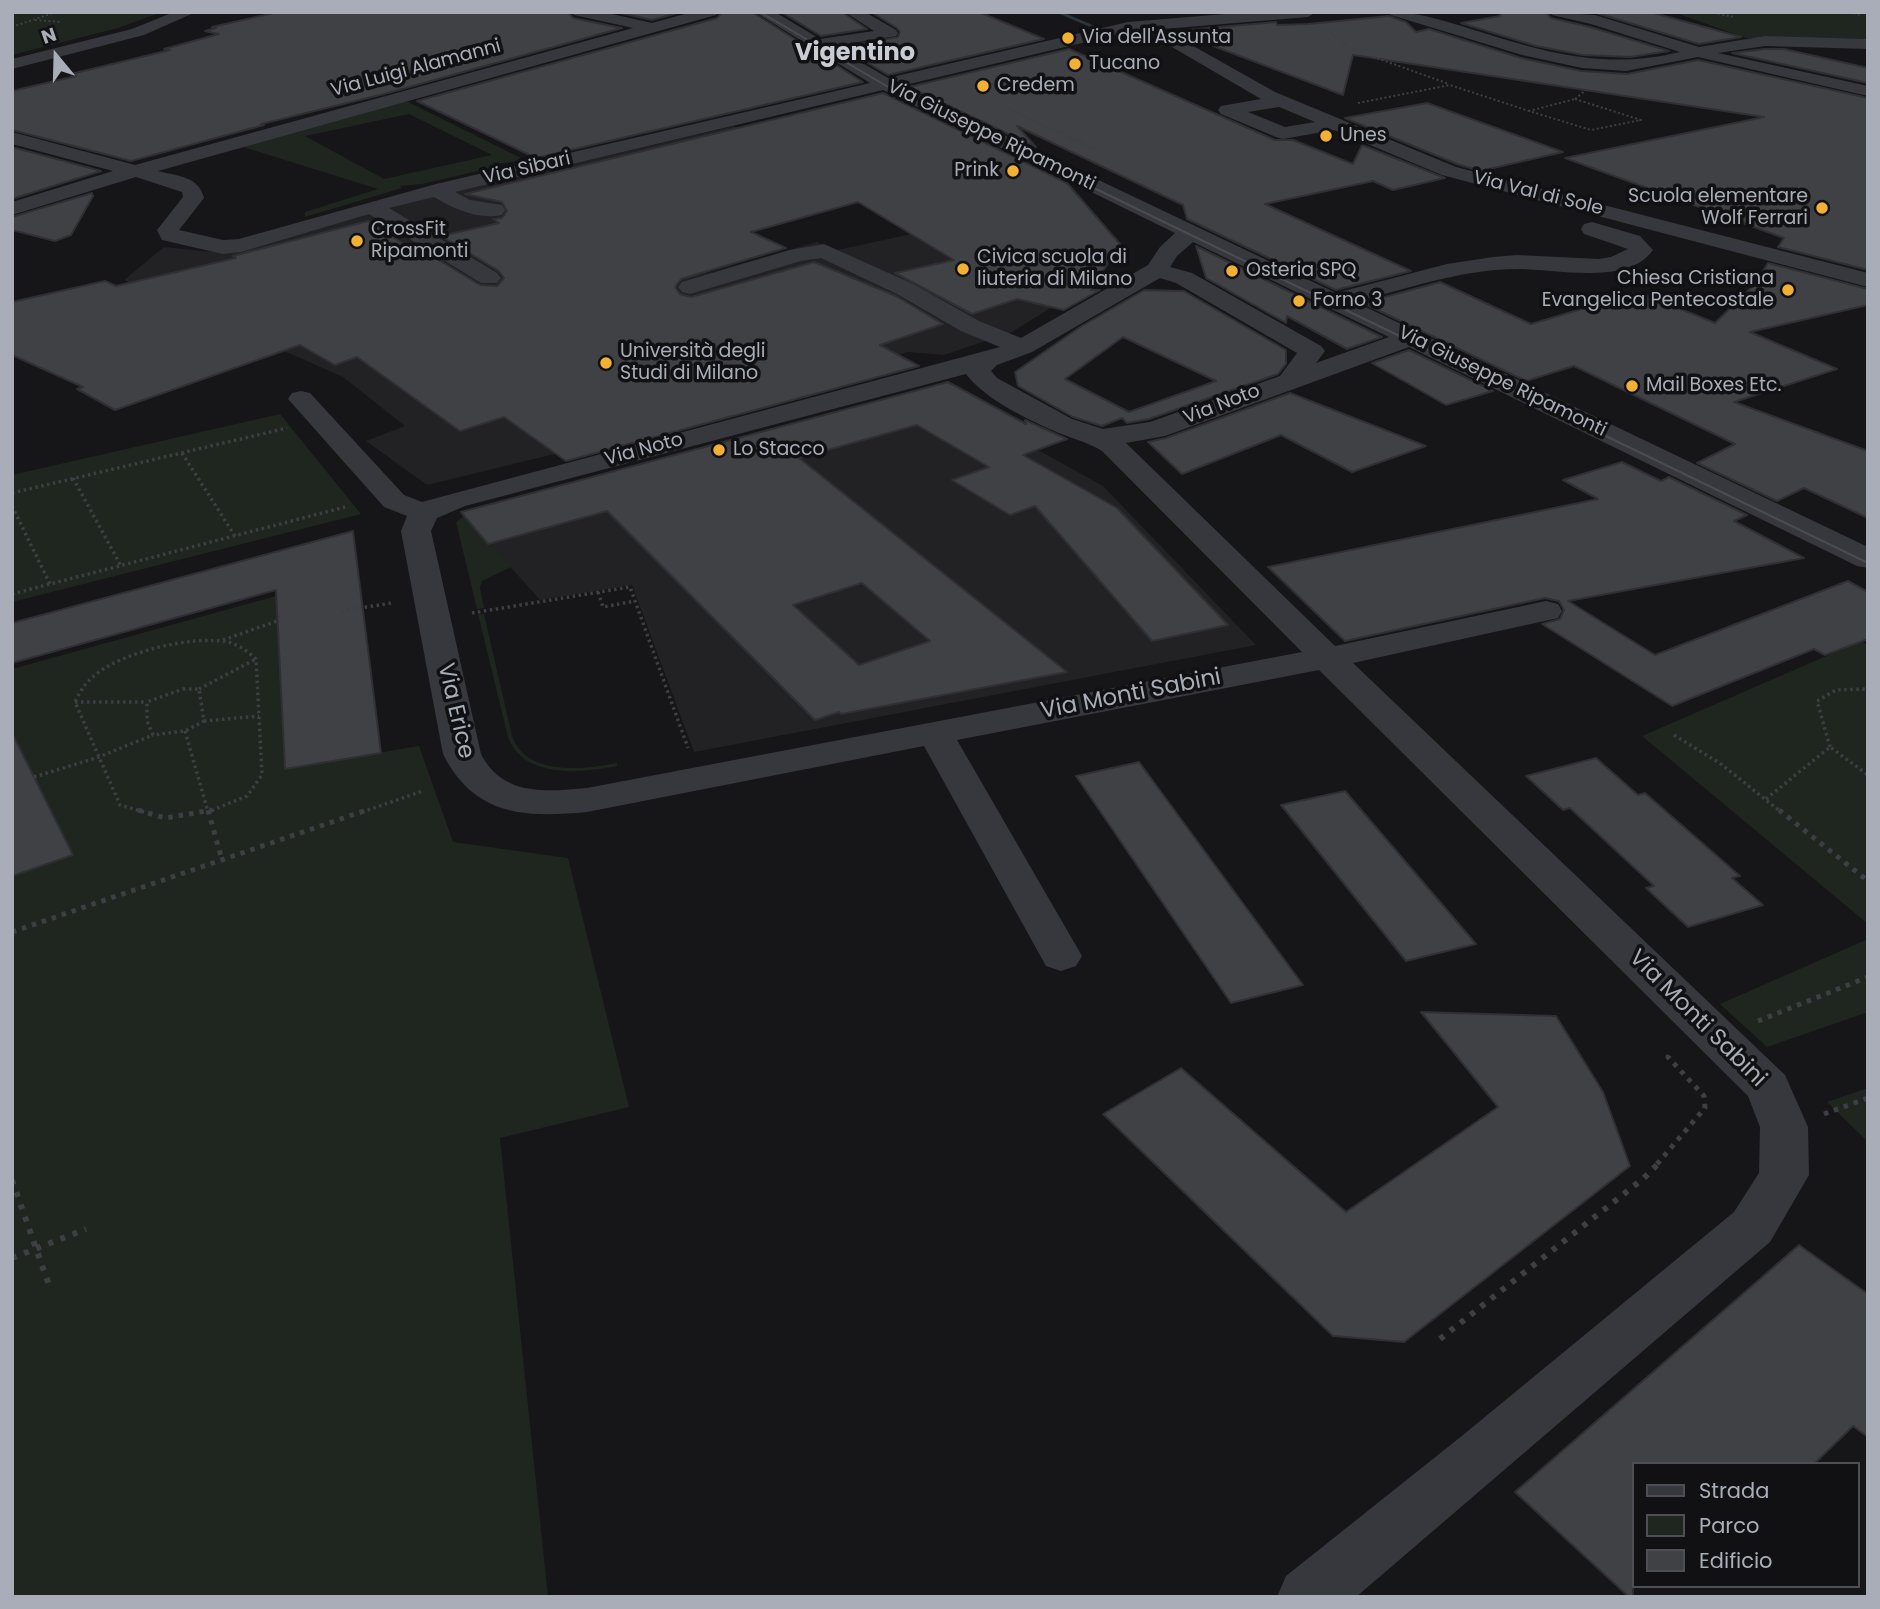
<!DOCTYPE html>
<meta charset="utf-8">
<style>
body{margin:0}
#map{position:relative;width:1880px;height:1609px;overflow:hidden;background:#161618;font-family:Poppins,sans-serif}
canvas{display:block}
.frame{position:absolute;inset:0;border:14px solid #a8adb8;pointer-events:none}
.legend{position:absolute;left:1632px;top:1462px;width:228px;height:126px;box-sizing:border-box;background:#111113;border:2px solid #4d4f55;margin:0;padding:9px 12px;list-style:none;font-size:21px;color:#a8adb8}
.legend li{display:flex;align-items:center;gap:14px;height:35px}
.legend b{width:35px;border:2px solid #4d4f55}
.north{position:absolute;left:21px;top:21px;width:70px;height:70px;-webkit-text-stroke:5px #111113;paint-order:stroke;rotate:341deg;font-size:19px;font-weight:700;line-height:28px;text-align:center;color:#a8adb8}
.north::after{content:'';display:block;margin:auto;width:24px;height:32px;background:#a8adb8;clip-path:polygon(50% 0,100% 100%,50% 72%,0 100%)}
</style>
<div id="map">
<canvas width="1880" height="1609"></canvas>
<div class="frame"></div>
<ul class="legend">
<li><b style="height:9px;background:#37383d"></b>Strada</li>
<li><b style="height:19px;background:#1e261f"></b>Parco</li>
<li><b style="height:19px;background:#404145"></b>Edificio</li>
</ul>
<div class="north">N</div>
</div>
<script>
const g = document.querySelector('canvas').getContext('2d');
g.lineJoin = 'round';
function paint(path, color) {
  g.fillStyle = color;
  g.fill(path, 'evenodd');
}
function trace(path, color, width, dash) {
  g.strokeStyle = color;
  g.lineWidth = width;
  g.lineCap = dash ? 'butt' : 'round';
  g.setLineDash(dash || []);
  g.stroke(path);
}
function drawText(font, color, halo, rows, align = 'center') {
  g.font = font + ' Poppins,sans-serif';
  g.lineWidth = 7;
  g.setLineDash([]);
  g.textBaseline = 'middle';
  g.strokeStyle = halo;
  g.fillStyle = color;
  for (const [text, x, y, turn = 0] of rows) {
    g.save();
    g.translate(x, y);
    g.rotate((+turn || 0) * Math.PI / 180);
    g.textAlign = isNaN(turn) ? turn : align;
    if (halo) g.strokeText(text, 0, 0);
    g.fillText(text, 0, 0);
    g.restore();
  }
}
paint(new Path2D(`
 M734,126L777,153L625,232L708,273L817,242L833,251L971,221L1084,287L1012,332L944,355L908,352L583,447L427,485L366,441L405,426L343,377L124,280L164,247L224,253L390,207Z
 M949,382L1058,442L1038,450L1103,486L1256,645L694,752L632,585L540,600L461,512Z`), '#222225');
paint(new Path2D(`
 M12,12H162L118,28L12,55Z
 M1673,12H1868V39L1746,38Z
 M402,99L525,160L497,164L499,166L422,184L400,186L402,188L305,217V212L378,189L237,145ZM409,114L492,155L384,179L305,136Z
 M280,414L361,514L12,602V475Z
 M464,516L511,567L482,581L480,587L484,608L477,609L456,522Z
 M276,596L285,769L419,746L453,842L568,858L629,1107L500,1138L548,1597H12V876L73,855L12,733V669Z
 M484,614L512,736C526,776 583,770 617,763V766C582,773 523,779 508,737L478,614Z
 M1861,641L1868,645V924L1642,736Z
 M1868,939V1012L1767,1047L1720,1004Z
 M1868,1088V1142L1827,1102Z`), '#1e261f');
paint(new Path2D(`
 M1055,12H1062L1102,29L1097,30Z`), '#2c353c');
const building = new Path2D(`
 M278,12H568L573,18L622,28L384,94L261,124L264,125L131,161L12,130V91L76,76L71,74L170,50L164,49L219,34L205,31L216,28L212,27Z
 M616,12H681L652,20Z
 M722,12H752L863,82L536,158L417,101L717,18Z
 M781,12H842L867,29L821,36Z
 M871,12H979L1044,39L888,75L841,47L898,37L900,32L897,28Z
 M1501,12H1546L1551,18L1590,27L1669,51L1630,57L1583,55L1536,46L1461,23L1500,16Z
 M1593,12H1650L1741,37L1699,44Z
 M1389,16L1406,22L1416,32L1429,29L1521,58L1581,71L1627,74L1698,60L1868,98V270L1778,247L1784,238L1565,158L1764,117L1353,55L1343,95L1216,47L1185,30L1276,22L1277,25L1308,24Z
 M1069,49L1275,140H1293L1353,164L1362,145L1445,178L1393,190L1373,181L1265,204L1411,271L1336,290L1187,219L1183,205L1017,126L1036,147L909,87Z
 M1765,49H1784L1868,68V83L1732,53Z
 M883,93L1067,183L1120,244L1091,290H1100L1064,310L1017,299L972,314L895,273L954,260L858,202L751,232L786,248L681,279L675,287L680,294L691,297L814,262L896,296L943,324L880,345L919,366L566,461L504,417L460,431L357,357L335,365L300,345L115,410L77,389L83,387L12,355V302L105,281L116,286L236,258L233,256L368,221L402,243H411L480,285L497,286L504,278L499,271L441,236L499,223L493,219L502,218L507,211L502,202L465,194Z
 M1427,103L1563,152L1480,171L1457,164L1345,118Z
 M12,147L101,171L12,199Z
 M92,193L93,196L71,235L55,241L12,230V217Z
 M1196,246L1382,337L1347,349L1287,316L1286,323L1206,278Z
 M1768,263L1868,289V305L1750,332L1837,369L1734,402L1868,451V518L1804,488L1777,501L1697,463L1735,444L1574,366L1526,381L1363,303L1440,282L1531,324L1639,292L1715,323L1755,284Z
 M1144,290L1184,291L1286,350V364L1278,374L1149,419L1127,423L1122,418L1102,426L1073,417L1018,386L1015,372L1080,327ZM1123,337L1216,381L1129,412L1065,379Z
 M1409,350L1493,391L1446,405L1372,363Z
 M948,382L1026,424L1025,420L1067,439L1023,455L1117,508L1228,625L1152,641L1035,506L1010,515L952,480L989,467L917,425L799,458L1067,672L841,714L839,712L815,720L607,511L488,544L461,512ZM862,583L930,641L859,665L793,605Z
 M1290,393L1426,446L1352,472L1281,435L1182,474L1148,442L1166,438Z
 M1622,462L1661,481L1669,477L1747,515L1734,521L1804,558L1568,601L1655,655L1848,581L1868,592V639L1825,655L1814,649L1672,706L1542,624L1560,619L1564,610L1559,601L1545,598L1345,641L1268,567L1598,499L1563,480Z
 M353,531L381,753L285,769L276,590L12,663V623Z
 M12,733L73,855L12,876Z
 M1596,758L1638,795L1645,793L1740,876L1732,878L1763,905L1688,927L1646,888L1654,886L1570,808L1563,810L1526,776Z
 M1139,762L1303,985L1231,1003L1076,776Z
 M1345,791L1476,944L1406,961L1281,805Z
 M1421,1012L1556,1016L1603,1092L1630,1166L1404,1342L1333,1336L1103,1114L1181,1068L1346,1212L1498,1107Z
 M1799,1245L1868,1294V1437L1853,1426L1814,1464H1633V1597H1629L1515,1492Z`);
paint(building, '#404145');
trace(building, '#303034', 2);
trace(new Path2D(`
 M1709,12L1735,17
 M1849,12L1860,15
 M35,20L62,22
 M12,27L56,12
 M1327,30L1349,48L1449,84
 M1575,99L1641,120L1591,130L1529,111Z
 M1575,99L1586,90
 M1358,103L1450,85L1529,111
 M1004,107L1073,139`), '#3d3f44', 2, [2, 2.5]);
trace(new Path2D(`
 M1069,137L1095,149`), '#3d3f44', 2.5, [2, 2.5]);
trace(new Path2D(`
 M182,453L235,536
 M73,478L121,566
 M12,493L287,428
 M12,506L50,584
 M598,592L603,607L635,601
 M12,594L345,507
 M341,611L392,603
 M472,613L630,587L688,748
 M223,640L277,621
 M183,689H199L204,721L185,731L153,735L147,721V702Z
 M199,689L256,659
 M75,702H147
 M204,721L259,716
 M185,731L208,812
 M1674,735L1721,764L1781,812
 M1830,747L1817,701L1836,690L1868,689
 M34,777L99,757L153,735
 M1766,799L1830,747L1868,775
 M144,812L120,805L75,702C80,692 85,683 94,676C121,652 193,635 228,642C240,645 248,652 256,659L262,775L247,796L208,812
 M362,812L423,791`), '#3d3f44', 3.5, [2.5, 3.5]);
trace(new Path2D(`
 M138,810L165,818L212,810
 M208,810L222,860
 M1779,810L1868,881
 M12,932L367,810
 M1758,1021L1868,977
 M1824,1114L1868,1098
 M1657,1164L1705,1108L1704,1096L1668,1057L1672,1050`), '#3d3f44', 5, [4.5, 6]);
trace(new Path2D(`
 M12,1180L50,1288
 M12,1258L86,1229
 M1440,1339L1644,1178L1659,1163`), '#3d3f44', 6, [5, 8]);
paint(new Path2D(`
 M174,12H196L144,35L12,69V59L132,29Z
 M571,12H603L652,23L692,12H719L716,15L158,171C177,176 199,176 204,198L179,230L223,240L239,239L436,184L870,83L755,12H775L820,39L874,31L845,12H865L896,30L898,33L896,36L833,46L888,78L1128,22L1249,12H1316L1308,17L1163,29L1275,92L1456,167L1868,273V287L1442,175L1334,130L1283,139L1276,137L1221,114L1218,110L1221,106L1261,99L1143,30L1128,32L901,86L1336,293L1447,264L1493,257L1517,255L1599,259L1611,257L1628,249L1584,234L1581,229L1584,224L1592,222L1640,236L1653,250C1628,286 1556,269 1519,269C1463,269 1409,288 1355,302L1868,547V568L1857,566L1409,347L1165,436L1126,443L1335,646L1546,601L1558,604L1562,611L1558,618L1353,663L1785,1075L1808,1127L1809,1175L1770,1242L1356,1597H1277L1286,1576L1463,1435L1734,1212L1759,1173L1760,1127L1748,1096L1319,670L957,740L1082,956L1076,966L1061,971L1046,966L924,746L587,812C525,818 474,816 443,754L401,531L407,516L384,507L288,399L292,393L301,391L310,393L404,495L422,502L1000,347L961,331L897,294L821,258L801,261L690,294L682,292L678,287L682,282L790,250L824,244L913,284L979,321L1021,338L1148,265L1160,247L1175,233L883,90L455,192L470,200L502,205L505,210L502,215C478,220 454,209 434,197L389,208L497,273L501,278L497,283H481L369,214L241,252L223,254L162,240L157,230L183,197L182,192L136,177L12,215V202L113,171L12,144V132L135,165L633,28L574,15ZM1279,107L1315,122L1285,127L1248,112ZM1193,242L1389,337L1316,363L1325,351L1321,346L1192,273L1170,267L1177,256ZM1160,278L1176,283L1297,353L1280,376L1150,422L1103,429L1072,419L997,378L991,371L997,365L1032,352ZM966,374C983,397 1024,418 1052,430C1069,438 1086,441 1102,451L1302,652L587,788C546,792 502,796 481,754L431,531L437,518L465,506Z
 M1388,12C1423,12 1454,24 1487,34C1554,55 1610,69 1680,52L1591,24L1552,15L1549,12L1595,15L1699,47L1765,36L1868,39V49L1765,46L1718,53L1868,86V96L1698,57L1626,71L1582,68L1522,55L1391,15Z`), '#37383d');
trace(new Path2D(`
 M760,12L902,95L1868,563`), '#4a4c52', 2);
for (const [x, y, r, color] of [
 [1068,38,7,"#f2b134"],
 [1075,64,7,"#f2b134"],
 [983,86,7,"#f2b134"],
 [1326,136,7,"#f2b134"],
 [1013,171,7,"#f2b134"],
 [1822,208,7,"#f2b134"],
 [357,241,7,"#f2b134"],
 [963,269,7,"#f2b134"],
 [1232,271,7,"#f2b134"],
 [1788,290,7,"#f2b134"],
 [1299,301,7,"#f2b134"],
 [606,363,7,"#f2b134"],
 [1632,386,7,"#f2b134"],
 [719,450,7,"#f2b134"]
]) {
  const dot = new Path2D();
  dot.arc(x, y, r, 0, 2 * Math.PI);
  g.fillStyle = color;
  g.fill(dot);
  trace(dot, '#111113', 2.5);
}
drawText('19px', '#a8adb8', '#111113', [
 ["Via dell'Assunta",1082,38],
 ["Tucano",1089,64],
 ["Credem",997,86],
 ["Unes",1340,136],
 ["Prink",999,171,"right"],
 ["Scuola elementare",1808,197,"right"],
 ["Wolf Ferrari",1808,219,"right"],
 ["CrossFit",371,230],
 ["Ripamonti",371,252],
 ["Civica scuola di",977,258],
 ["liuteria di Milano",977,280],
 ["Osteria SPQ",1246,271],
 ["Chiesa Cristiana",1774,279,"right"],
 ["Evangelica Pentecostale",1774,301,"right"],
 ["Forno 3",1313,301],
 ["Università degli",620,352],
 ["Studi di Milano",620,374],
 ["Mail Boxes Etc.",1646,386],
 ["Lo Stacco",733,450]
], 'left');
drawText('19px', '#a8adb8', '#111113', [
 ["Via Luigi Alamanni",416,69,-15],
 ["Via Giuseppe Ripamonti",991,136,26],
 ["Via Sibari",527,169,-13],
 ["Via Val di Sole",1538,194,14],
 ["Via Giuseppe Ripamonti",1502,382,26],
 ["Via Noto",1222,405,-21],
 ["Via Noto",644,450,-15]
]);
drawText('23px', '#a8adb8', '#111113', [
 ["Via Monti Sabini",1131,695,-11],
 ["Via Erice",455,711,77],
 ["Via Monti Sabini",1697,1019,45]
]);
drawText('bold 24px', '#c9ccd4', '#111113', [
 ["Vigentino",855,54]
]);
</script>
